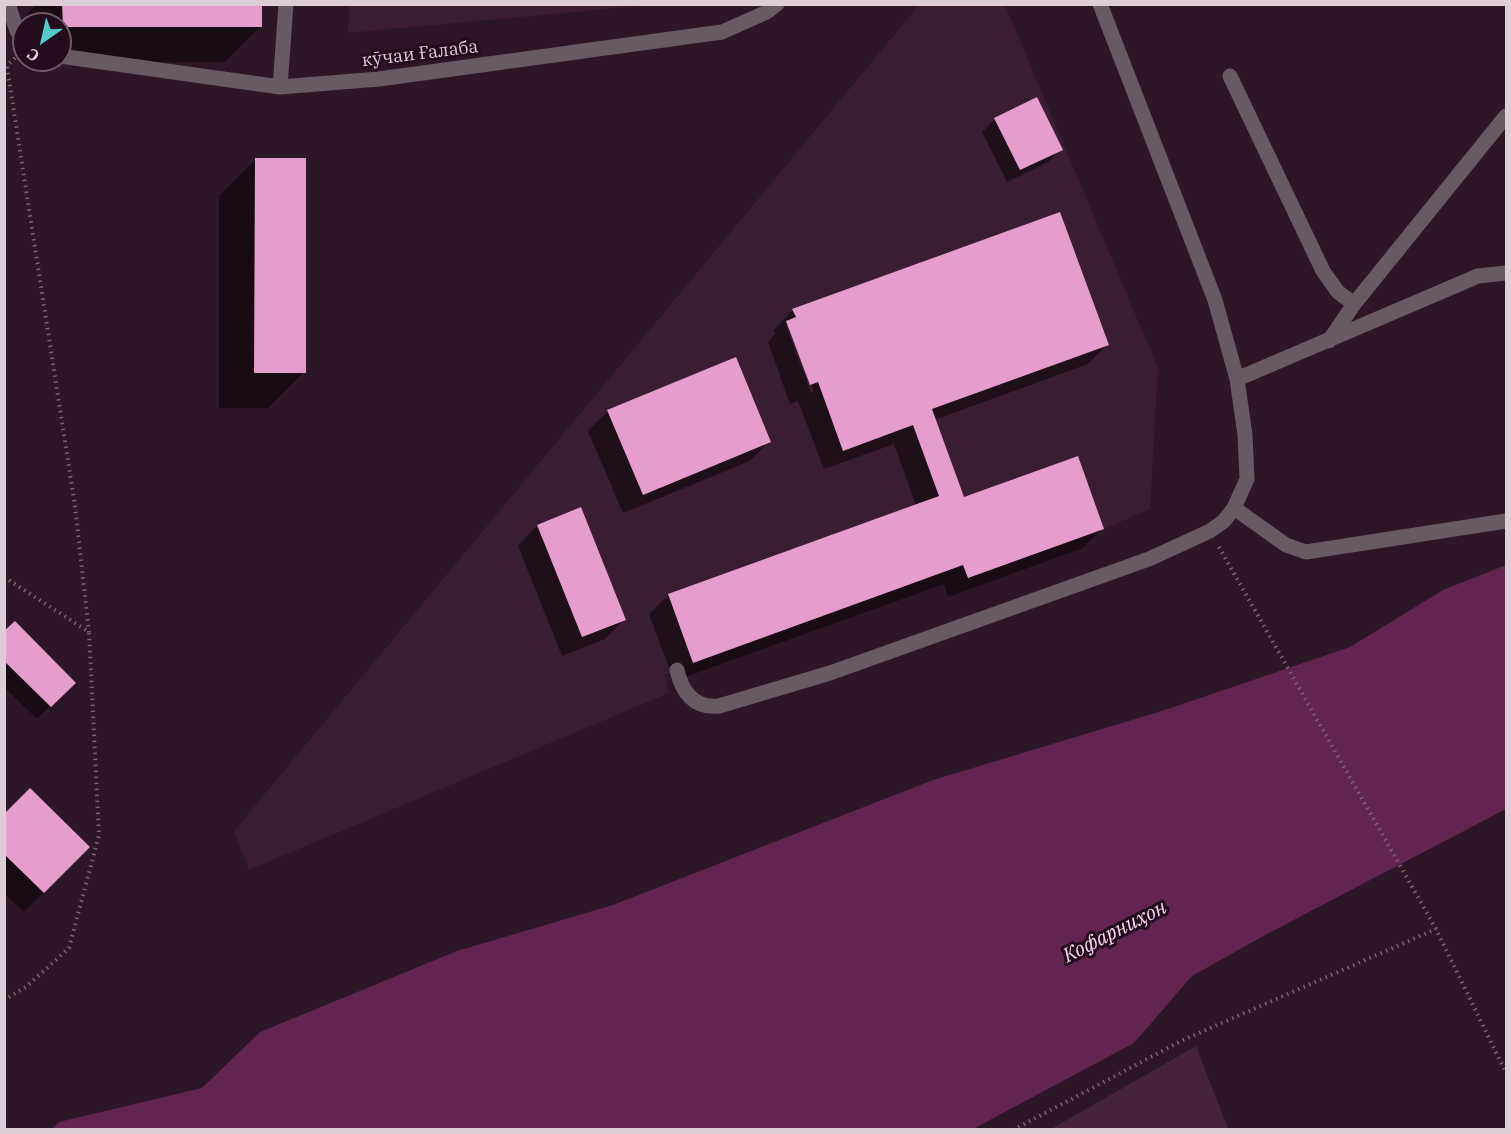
<!DOCTYPE html>
<meta charset="utf-8">
<style>
body{margin:0}
#map{position:relative;width:1511px;height:1134px;overflow:hidden;background:#2d1625;font-family:"IBM Plex Serif",serif}
canvas{display:block}
.frame{position:absolute;inset:0;border:6px solid #ddcdd7;pointer-events:none}
.north{position:absolute;left:12px;top:12px;width:60px;height:60px;box-sizing:border-box;background:#230c1c;border:2px solid #6d5967;border-radius:50%;rotate:214deg;font-size:16px;font-weight:700;line-height:24px;text-align:center;color:#ddcdd7}
.north::after{content:'';display:block;margin:auto;width:21px;height:27px;background:#54cdc8;clip-path:polygon(50% 0,100% 100%,50% 72%,0 100%)}
</style>
<div id="map">
<canvas width="1511" height="1134"></canvas>
<div class="frame"></div>
<div class="north">С</div>
</div>
<script>
const g = document.querySelector('canvas').getContext('2d');
g.lineJoin = 'round';
function paint(path, color) {
  g.fillStyle = color;
  g.fill(path, 'evenodd');
}
function trace(path, color, width, dash) {
  g.strokeStyle = color;
  g.lineWidth = width;
  g.lineCap = dash ? 'butt' : 'round';
  g.setLineDash(dash || []);
  g.stroke(path);
}
function drawText(font, color, halo, rows, align = 'center') {
  g.font = font + ' "IBM Plex Serif",serif';
  g.lineWidth = 6;
  g.setLineDash([]);
  g.textBaseline = 'middle';
  g.strokeStyle = halo;
  g.fillStyle = color;
  for (const [text, x, y, turn = 0] of rows) {
    g.save();
    g.translate(x, y);
    g.rotate((+turn || 0) * Math.PI / 180);
    g.textAlign = isNaN(turn) ? turn : align;
    if (halo) g.strokeText(text, 0, 0);
    g.fillText(text, 0, 0);
    g.restore();
  }
}
paint(new Path2D(`
 M349,5V4L651,5L348,33Z
 M919,5H1005L1158,368L1150,509L1104,529L968,578L963,565L693,663L665,675L669,693L249,870L234,831Z`), '#3a1d30');
paint(new Path2D(`
 M1196,1046L1228,1129H1051Z`), '#46233b');
paint(new Path2D(`
 M1506,565V809L1267,934L1192,976L1134,1043L973,1129H52L59,1122L202,1088L260,1032L457,951L613,905L933,780L1165,710L1350,647L1443,590Z`), '#62254f');
paint(new Path2D(`
 M37,4H261V26L225,62L27,63V60H60V24H27V15Z
 M995,119L1061,149L1048,162L1007,182L982,132Z
 M255,160L304,372L268,408H219V196Z
 M793,310L1107,345L1088,364L934,420L963,499L1103,528L1083,548L948,597L944,584L674,681L649,614L669,595L916,505L894,444L824,469L798,401L790,404L768,342L775,334L774,330ZM788,323L814,392L811,393L786,325Z
 M608,411L769,441L750,461L623,513L588,431Z
 M580,509L624,619L605,639L562,656L518,546L537,526Z
 M4,633L73,683L37,719L4,687Z
 M4,816L88,847L24,912L4,893Z`), '#0007');
paint(new Path2D(`
 M62,4H262V27H63Z
 M1037,97L1063,150L1020,170L994,118Z
 M255,158H306V373H254Z
 M1060,212L1109,345L932,409L964,497L1078,456L1104,529L968,578L963,565L693,663L668,594L939,496L913,425L843,451L818,382L810,385L786,321L796,317L792,309Z
 M736,357L771,442L643,495L607,410Z
 M581,507L626,620L582,637L537,525Z
 M15,621L76,683L51,707L4,661V631Z
 M30,788L90,847L44,893L4,854V814Z`), '#e59dcc');
trace(new Path2D(`
 M5,67L17,56
 M7,67L75,506L89,632
 M1219,547L1436,929L1506,1073
 M4,577L89,632L99,835L69,948L26,987L4,1000
 M1013,1130L1183,1040L1436,929`), '#786471', 4, [1.5, 4.5]);
trace(new Path2D(`
 M8,4L17,31L24,38
 M60,56L280,87L379,79L722,32L767,12L777,4
 M1230,76L1323,271L1338,292L1354,304
 M280,87L286,4
 M1329,341L1354,304L1506,116
 M1237,379L1478,276L1506,273
 M1234,508L1286,545L1306,552L1506,521
 M677,670C682,692 694,709 719,706L830,673L1149,559L1210,531L1224,521L1234,508L1247,479L1245,435L1237,379L1215,300L1100,4`), '#675a62', 15);
drawText('18px', '#ddcdd7', '#230c1c', [
 ["кӯчаи Ғалаба",420,54,-7]
]);
drawText('italic 20px', '#fed7ef', '#230c1c', [
 ["Кофарниҳон",1115,932,-27]
]);
</script>
